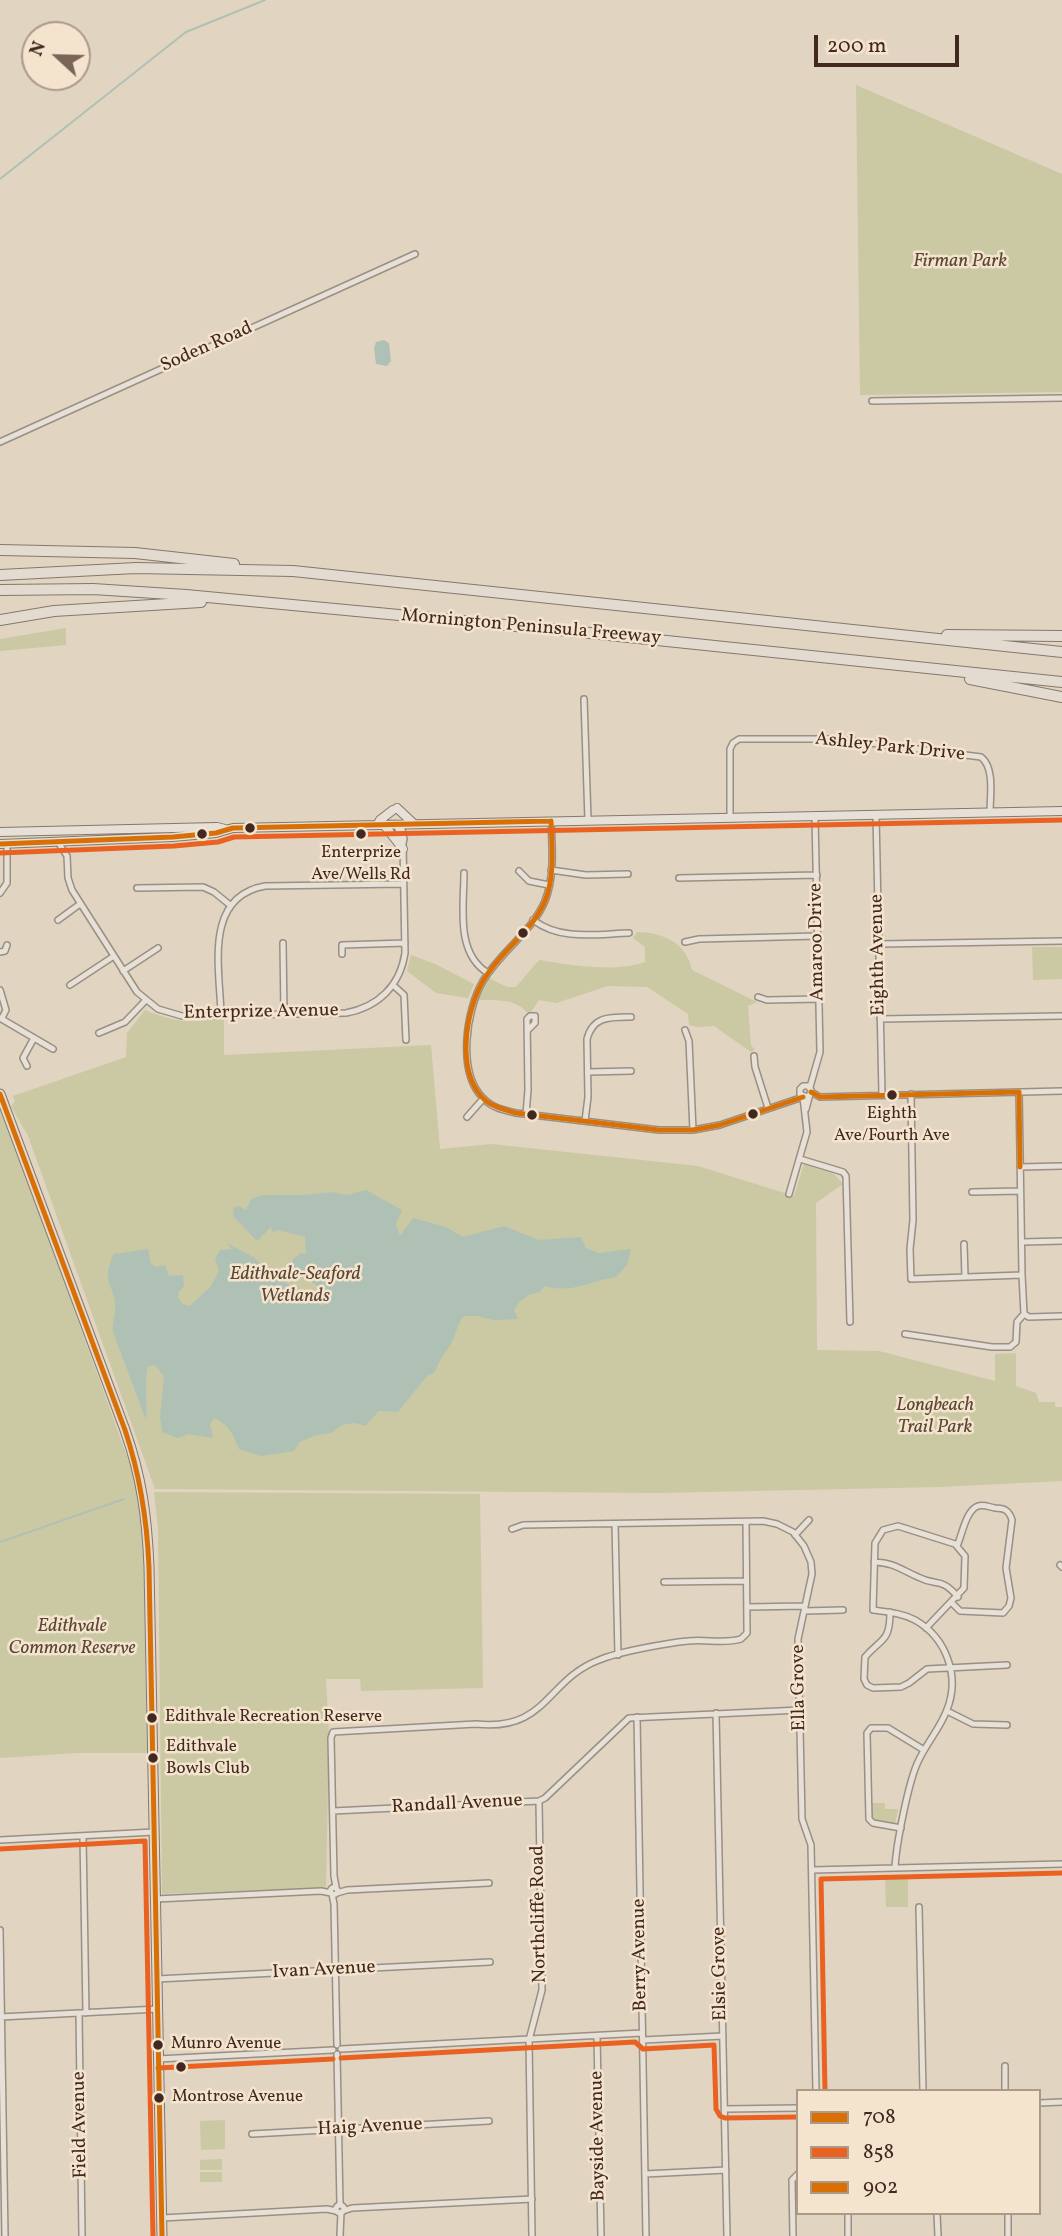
<!DOCTYPE html>
<style>
body{margin:0}
#map{position:relative;width:1062px;height:2236px;overflow:hidden;background:#e1d4c1;font-family:Vollkorn,serif}
canvas{display:block}
.legend{position:absolute;left:796px;top:2089px;width:245px;height:126px;box-sizing:border-box;background:#f4e4ce;border:2px solid #ad9988;margin:0;padding:9px 12px;list-style:none;font-size:21px;color:#42281e}
.legend li{display:flex;align-items:center;gap:14px;height:35px}
.legend b{width:35px;border:2px solid #ad9988}
.north{position:absolute;left:21px;top:21px;width:70px;height:70px;box-sizing:border-box;background:#f4e4ce;border:2px solid #ad9988;border-radius:50%;rotate:292deg;font-size:19px;font-weight:700;line-height:28px;text-align:center;color:#42281e}
.north::after{content:'';display:block;margin:auto;width:24px;height:32px;background:#7a6457;clip-path:polygon(50% 0,100% 100%,50% 72%,0 100%)}
.scale{position:absolute;left:814px;top:35px;width:145px;height:32px;box-sizing:border-box;border:4px solid #42281e;border-top:0;padding-left:9px;font-size:21px;line-height:24px;white-space:nowrap;color:#42281e;-webkit-text-stroke:5px #f4e4ce;paint-order:stroke}
</style>
<div id="map">
<canvas width="1062" height="2236"></canvas>
<ul class="legend">
<li><b style="height:9px;background:#d97006"></b>708</li>
<li><b style="height:9px;background:#e96222"></b>858</li>
<li><b style="height:9px;background:#d97006"></b>902</li>
</ul>
<div class="north">N</div>
<div class="scale">200 m</div>
</div>
<script>
const g = document.querySelector('canvas').getContext('2d');
g.lineJoin = 'round';
function paint(path, color) {
  g.fillStyle = color;
  g.fill(path, 'evenodd');
}
function trace(path, color, width, dash) {
  g.strokeStyle = color;
  g.lineWidth = width;
  g.lineCap = dash ? 'butt' : 'round';
  g.setLineDash(dash || []);
  g.stroke(path);
}
function drawText(font, color, halo, rows, align = 'center') {
  g.font = font + ' Vollkorn,serif';
  g.lineWidth = 5;
  g.setLineDash([]);
  g.textBaseline = 'middle';
  g.strokeStyle = halo;
  g.fillStyle = color;
  for (const [text, x, y, turn = 0] of rows) {
    g.save();
    g.translate(x, y);
    g.rotate((+turn || 0) * Math.PI / 180);
    g.textAlign = isNaN(turn) ? turn : align;
    if (halo) g.strokeText(text, 0, 0);
    g.fillText(text, 0, 0);
    g.restore();
  }
}
paint(new Path2D(`
 M856,85L1062,174V392L860,395Z
 M66,628V645L0,651V639Z
 M637,932C662,932 687,943 692,970L757,1002L748,1006L751,1046L755,1049L751,1052L714,1026L697,1027L689,1025L688,1014L647,987L608,986L556,1003L539,1000L531,1012L528,1013C515,998 496,1000 478,1000L489,978L507,987H516L539,960C570,965 615,973 645,962V947L633,938Z
 M1032,947H1062V979L1033,980Z
 M411,955L435,964L474,984L468,998L436,993L407,971Z
 M145,1010C176,1023 191,1023 224,1018V1055L431,1045L440,1149L491,1144L698,1166L794,1196L804,1164L834,1174L843,1184L816,1203L817,1350L879,1351L995,1381V1354L1016,1353V1386L1036,1393L1039,1402H1055V1407H1062V1481L940,1487L659,1493L155,1489L28,1136L11,1106L15,1101L13,1096L126,1057L127,1033Z
 M2,1110L133,1473L143,1524L147,1753H77L0,1758V1111Z
 M154,1492L480,1494L483,1688L361,1691L360,1679H326L329,1734L326,1888L162,1894L158,1528Z
 M871,1803H885V1809H898L895,1825L875,1821L871,1814Z
 M885,1877H908V1907H886Z
 M225,2120V2149L201,2150L200,2121Z
 M222,2159V2170H200V2160Z
 M200,2172H222V2182H200Z`), '#cbc8a4');
paint(new Path2D(`
 M384,340L389,343L391,361L387,366L376,364L374,348L376,342Z
 M366,1190L402,1210L396,1224L400,1236L413,1218L446,1227L463,1237L504,1226L539,1240L581,1237L586,1248L599,1253L631,1249L627,1265L616,1277C588,1281 574,1294 545,1286L540,1292C528,1294 520,1299 514,1310L518,1319L494,1320L477,1316H464C456,1325 456,1337 449,1347C441,1358 441,1358 435,1372L427,1376L398,1412L379,1411L365,1426L355,1423L342,1425L331,1433L316,1435L300,1442L294,1451L261,1456L239,1449C233,1435 229,1424 214,1418L210,1425L213,1438L188,1434L178,1438L162,1432L160,1416L164,1376L155,1365L148,1367C144,1379 148,1405 146,1420L113,1332C112,1322 115,1318 115,1310C117,1285 99,1285 114,1254L148,1249L151,1264L157,1267L165,1265L169,1276L183,1275L184,1286L179,1292L178,1298L183,1304L190,1306L210,1287L219,1271L215,1259L220,1250L232,1249L227,1243L255,1258L264,1269L322,1306L326,1300C322,1281 304,1281 292,1269L293,1259L301,1253L306,1254L305,1237L279,1230L272,1232L271,1227L257,1241L233,1216L234,1207L239,1206L246,1210L251,1199L262,1195H302L332,1192L347,1195Z`), '#afc1b5');
trace(new Path2D(`
 M0,179L186,32L265,0
 M0,1542L124,1499`), '#afc1b5', 2);
const minor = new Path2D(`
 M872,401L1062,398
 M0,442L415,254
 M584,699L588,820
 M876,815L882,1095
 M730,817V749L733,743L739,739H838L981,757C995,768 990,796 990,812
 M551,821C552,846 555,876 545,901C532,932 500,952 483,981C466,1010 457,1072 483,1098C492,1108 504,1110 516,1113L659,1130H693L720,1125L803,1097
 M396,824L403,843
 M58,842L67,856L68,878L72,890L137,992L158,1009L182,1016L346,1013C378,1007 400,986 405,953L403,843L404,839L401,824
 M551,870L586,875L628,874
 M519,871L529,881L549,885
 M464,873C464,906 455,953 488,973
 M679,878L817,875
 M137,888L203,887L214,892L230,905
 M0,893L7,883V844
 M58,920L80,904
 M533,920C561,941 596,934 629,933
 M685,942L699,939L818,936
 M283,943L284,1014
 M879,944L1062,941
 M0,952L5,951L7,945
 M342,954V945L405,943
 M123,971L158,948
 M70,985L114,956
 M393,985L404,995L406,1040
 M0,990L6,1010L2,1018
 M758,997L767,1000L819,999
 M221,1015C220,969 203,897 265,886L403,884
 M0,1018L53,1049
 M880,1019L1062,1016
 M685,1030L689,1041L693,1130
 M99,1033L125,1022L145,1001
 M754,1056L755,1067L768,1108
 M27,1066L23,1058L34,1038
 M588,1072L631,1071
 M810,1087L820,1052L815,816
 M811,1092L820,1097L1062,1091
 M1019,1092L1022,1275L1024,1314
 M911,1094L913,1220L910,1249L911,1279L1022,1275
 M806,1109L811,1090L808,1086H803L800,1089V1094L808,1097
 M526,1114L528,1090L527,1019L530,1016H535V1023L528,1030
 M467,1117L483,1099
 M585,1121L588,1097L587,1039C593,1016 610,1017 631,1017
 M800,1159L843,1172L846,1176L850,1322
 M1020,1167L1062,1166
 M972,1192L1020,1191
 M789,1194L807,1132L803,1097
 M1022,1242L1062,1241
 M964,1244L965,1277
 M1024,1314L1029,1317L1062,1316
 M905,1334L992,1347H1010L1016,1342L1017,1322L1024,1314
 M615,1524L618,1655
 M512,1529L523,1525L763,1521L777,1524L793,1532L804,1546L811,1562L812,1574L798,1639L802,1819L811,1845L816,2091
 M795,1535L809,1520
 M874,1562C895,1563 900,1569 918,1577C937,1587 940,1576 958,1597
 M1060,1565L1062,1567
 M664,1582L746,1581
 M952,1603L960,1611L1003,1613L1009,1606L1011,1598L1006,1568L1012,1520C1009,1510 1004,1508 995,1508C989,1507 984,1504 978,1506C966,1510 962,1535 957,1546
 M747,1607L805,1606
 M804,1611L843,1610
 M890,1612C890,1643 881,1638 865,1657L864,1679L867,1685L873,1688L901,1687L909,1683L927,1669L1007,1665
 M947,1711L973,1724L1007,1725
 M716,1713L727,2236
 M637,1717L646,2236
 M333,1811L539,1801L545,1798L629,1718L800,1710
 M901,1828L873,1823L869,1819L867,1733L871,1728H888L924,1750
 M83,1836L86,2013
 M0,1840L154,1832
 M895,1868C896,1845 908,1785 917,1764C925,1745 939,1730 946,1712C961,1678 947,1638 915,1620C902,1613 887,1612 873,1610L875,1543L883,1530L898,1526L955,1544L965,1556L964,1588L926,1628
 M812,1870L1062,1864
 M336,1887L334,1876L331,1738L333,1732L476,1724C547,1732 546,1680 599,1660C618,1652 667,1643 688,1641C705,1639 725,1644 741,1639L747,1633V1628L746,1522
 M330.5 1891a3.5 3.5 0 1 1 7 0a3.5 3.5 0 1 1-7 0Z
 M337,1893L347,1890L489,1883
 M332,1894L334,1904L337,2045
 M156,1899L321,1891L331,1893
 M919,1907L923,2091
 M0,1930L5,2236
 M157,1979L490,1962
 M79,2013L82,2236
 M0,2017L158,2009
 M597,2036L601,2236
 M643,2040L723,2036
 M341,2049L642,2033
 M337,2054L340,2205
 M158,2059L333,2050
 M1005,2066V2091
 M1039,2103L1062,2102
 M725,2109L798,2108
 M252,2134L489,2121
 M645,2174L726,2170
 M336 2209a4 4 0 1 1 8 0a4 4 0 1 1-8 0Z
 M343,2211L352,2208L532,2199
 M848,2213V2236
 M937,2213L938,2236
 M1008,2213V2236
 M162,2218L327,2209L336,2211
 M340,2236L341,2212
 M532,2236L529,2040L542,1990L539,1801
 M793,2236L792,2180L798,2174`);
const secondary = new Path2D(`
 M397,808L414,824
 M377,825L380,820L393,810
 M384,825L403,849
 M0,832L217,827L225,829
 M0,844L173,837L216,833L233,828L1062,811`);
const trunk = new Path2D(`
 M0,1094L125,1430C142,1478 147,1518 149,1567L162,2236`);
const motorway = new Path2D(`
 M0,550L135,553L234,564
 M0,575L136,568L293,571L1062,652
 M0,590L93,589L186,595L580,632L1062,682
 M0,620L54,611L201,602
 M947,635L1062,636
 M970,679L1062,697`);
trace(minor, '#9a8f83', 8);
trace(secondary, '#83786e', 10);
trace(trunk, '#83786e', 11);
trace(motorway, '#83786e', 12);
trace(minor, '#e7e0d6', 5);
trace(secondary, '#e7e0d6', 8);
trace(trunk, '#e3dbd0', 9);
trace(motorway, '#e3dbd0', 10);
trace(new Path2D(`
 M551,821C552,847 555,876 545,901C532,932 500,951 483,981C465,1012 455,1074 486,1101C495,1108 506,1110 516,1113L659,1130H693L720,1125L803,1097
 M0,844L173,837L216,833L233,828L551,821
 M811,1092L820,1097L1019,1092
 M1019,1092L1020,1167`), '#d97006', 5);
trace(new Path2D(`
 M0,853L174,846L218,842L234,837L1062,820
 M0,1849L145,1841L153,2236
 M341,2058L635,2042L643,2049L714,2045L716,2109L720,2116L725,2118L798,2117
 M158,2068L333,2059
 M825,2091L821,1879L1062,1873`), '#e96222', 5);
trace(new Path2D(`
 M0,1094L125,1430C140,1475 147,1520 149,1567L162,2236`), '#d97006', 5);
for (const [x, y, r, color] of [
 [250,828,6,"#42281e"],
 [202,834,6,"#42281e"],
 [361,834,6,"#42281e"],
 [523,933,6,"#42281e"],
 [892,1095,6,"#42281e"],
 [753,1114,6,"#42281e"],
 [532,1115,6,"#42281e"],
 [152,1718,6,"#42281e"],
 [153,1758,6,"#42281e"],
 [158,2045,6,"#42281e"],
 [181,2067,6,"#42281e"],
 [159,2098,6,"#42281e"]
]) {
  const dot = new Path2D();
  dot.arc(x, y, r, 0, 2 * Math.PI);
  g.fillStyle = color;
  g.fill(dot);
  trace(dot, '#f4e4ce', 2.5);
}
drawText('17px', '#42281e', '#f4e4ce', [
 ["Enterprize",361,854,"center"],
 ["Ave/Wells Rd",361,876,"center"],
 ["Eighth",892,1115,"center"],
 ["Ave/Fourth Ave",892,1137,"center"],
 ["Edithvale Recreation Reserve",165,1718],
 ["Edithvale",166,1748],
 ["Bowls Club",166,1770],
 ["Munro Avenue",171,2045],
 ["Montrose Avenue",172,2098]
], 'left');
drawText('italic 19px', '#5a4634', '#f4e4ce', [
 ["Firman Park",960,263],
 ["Edithvale-Seaford",295,1276],
 ["Wetlands",295,1298],
 ["Longbeach",935,1407],
 ["Trail Park",935,1429],
 ["Edithvale",72,1628],
 ["Common Reserve",72,1650]
]);
drawText('19px', '#42281e', '#f4e4ce', [
 ["Soden Road",207,348,-24],
 ["Mornington Peninsula Freeway",531,628,5],
 ["Ashley Park Drive",890,748,6],
 ["Amaroo Drive",818,942,-91],
 ["Eighth Avenue",879,955,-91],
 ["Enterprize Avenue",261,1013,-1],
 ["Ella Grove",800,1688,-91],
 ["Randall Avenue",457,1805,-3],
 ["Northcliffe Road",540,1914,-91],
 ["Berry Avenue",641,1955,-91],
 ["Ivan Avenue",324,1971,-3],
 ["Elsie Grove",721,1974,-91],
 ["Field Avenue",81,2125,-91],
 ["Haig Avenue",370,2128,-3],
 ["Bayside Avenue",599,2136,-91]
]);
</script>
